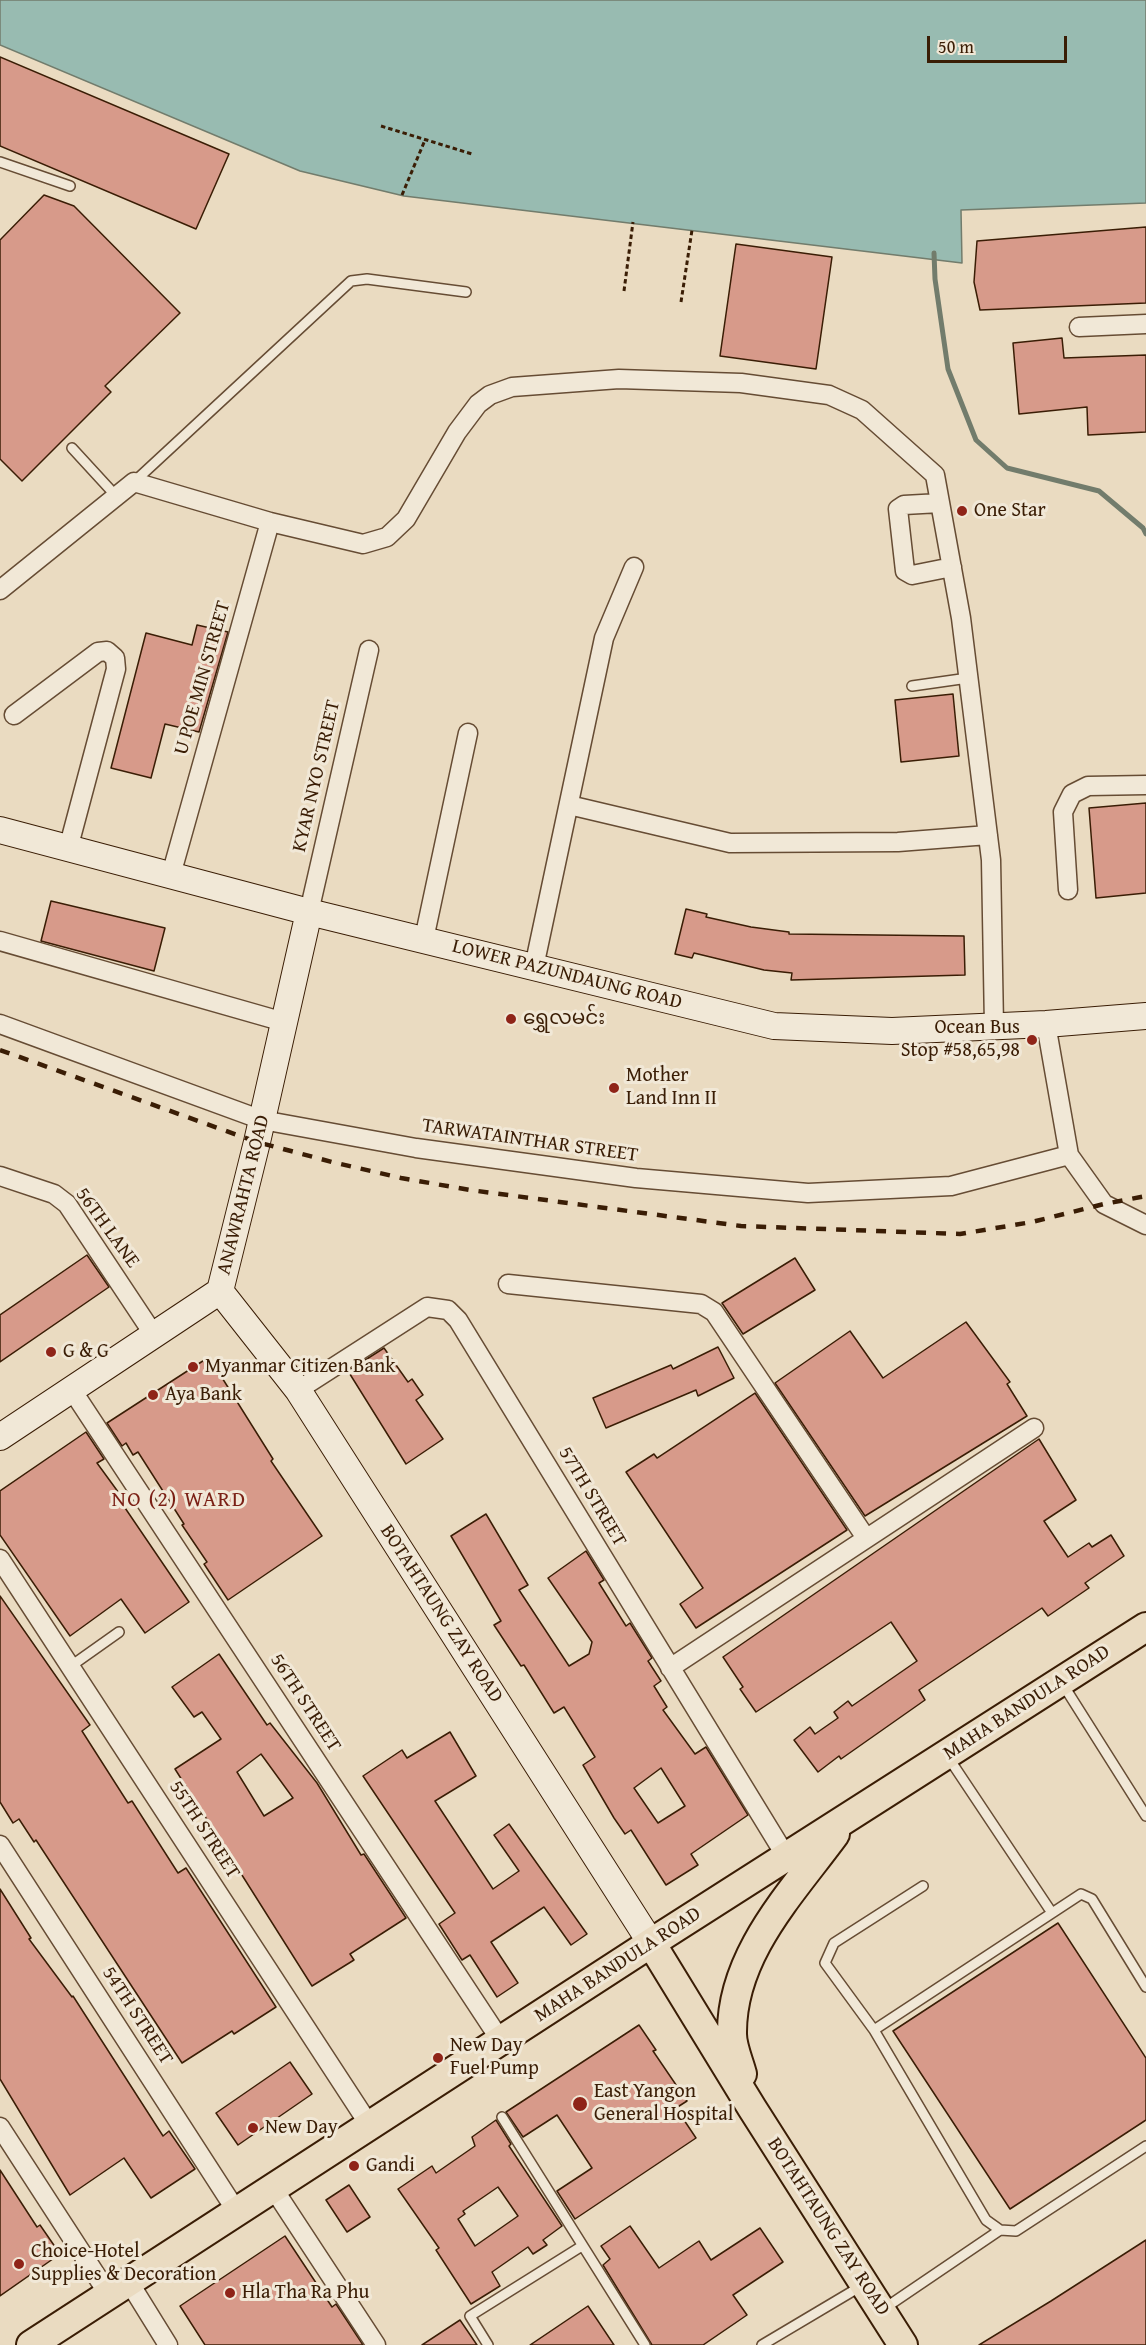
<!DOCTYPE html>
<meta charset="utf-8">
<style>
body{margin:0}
#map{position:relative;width:1146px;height:2345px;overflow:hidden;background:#eadbc1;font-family:"Gentium Book Plus",serif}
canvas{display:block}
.scale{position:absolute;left:927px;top:36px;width:140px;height:27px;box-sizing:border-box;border:3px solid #3a1d05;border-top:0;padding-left:8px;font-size:18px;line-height:21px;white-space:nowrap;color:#3a1d05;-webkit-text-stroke:4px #f1e8d7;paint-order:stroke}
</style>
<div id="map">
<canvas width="1146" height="2345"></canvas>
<div class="scale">50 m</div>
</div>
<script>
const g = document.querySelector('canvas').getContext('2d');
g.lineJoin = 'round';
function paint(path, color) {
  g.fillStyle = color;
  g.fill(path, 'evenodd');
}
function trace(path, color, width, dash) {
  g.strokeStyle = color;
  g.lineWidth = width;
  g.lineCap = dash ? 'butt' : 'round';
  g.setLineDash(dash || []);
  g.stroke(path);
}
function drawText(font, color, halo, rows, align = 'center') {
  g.font = font + ' "Gentium Book Plus","Noto Sans Myanmar",serif';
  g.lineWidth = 6;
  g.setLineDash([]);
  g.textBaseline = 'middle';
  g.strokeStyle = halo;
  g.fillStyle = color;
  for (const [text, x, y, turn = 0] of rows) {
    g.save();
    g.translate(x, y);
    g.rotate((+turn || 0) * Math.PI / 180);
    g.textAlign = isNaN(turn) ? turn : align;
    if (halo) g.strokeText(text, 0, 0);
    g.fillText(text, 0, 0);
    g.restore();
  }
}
const water = new Path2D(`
 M0,0H1146V203L961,210L962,263L404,196L300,171L0,45Z`);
paint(water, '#98bbb1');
trace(water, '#727c6c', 1.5);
trace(new Path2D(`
 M934,253L935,279L948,369L976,440L1007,468L1099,491L1143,528L1146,534`), '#727c6c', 5);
const building = new Path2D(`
 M0,57L229,154L196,229L0,146Z
 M44,195L74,206L180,313L105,386L111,392L22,481L0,459V240Z
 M1146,227V303L980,310L974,282L977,241Z
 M736,244L832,257L816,369L720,356Z
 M1062,338L1064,358L1146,355V432L1088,435L1087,407L1019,414L1013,343Z
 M197,625L228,632L199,732L165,724L151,778L111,768L146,633L192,645Z
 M953,694L959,756L901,762L895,700Z
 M1146,803V893L1096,898L1089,808Z
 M51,901L165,928L154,971L41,941Z
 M686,909L707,914L706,917L751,927L789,932V934L964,936L965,975L791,980L792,973L764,970L694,953L692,958L675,954Z
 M87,1255L109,1287L0,1362V1315Z
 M795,1258L815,1290L743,1334L722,1303Z
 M966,1322L1010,1382L1007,1384L1027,1416L865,1516L775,1383L850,1331L883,1378Z
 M718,1347L734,1378L698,1396L696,1390L606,1428L593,1398L671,1365L673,1369Z
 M384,1348L408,1382L412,1379L423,1395L416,1400L443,1439L406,1464L348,1371Z
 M209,1357L273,1459L271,1461L322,1536L228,1600L204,1564L207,1562L182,1525L184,1524L138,1452L133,1455L126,1443L122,1446L107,1423Z
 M755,1393L847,1530L696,1628L680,1604L703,1588L626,1472L654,1454L657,1458Z
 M86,1432L104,1459L97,1463L124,1500L121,1502L189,1602L145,1633L121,1599L70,1636L0,1535V1491Z
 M1039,1439L1076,1500L1044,1521L1068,1557L1089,1543L1092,1547L1111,1535L1124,1556L1085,1583L1089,1588L1048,1616L1042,1608L919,1690L925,1700L841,1759L839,1756L818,1772L794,1740L810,1727L815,1734L838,1718L834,1712L848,1701L852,1706L917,1661L891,1622L756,1712L740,1689L743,1687L723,1657Z
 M486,1514L528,1585L519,1590L569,1666L589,1654L592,1642L548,1578L586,1551L604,1580L599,1583L626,1626L630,1623L652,1658L648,1661L661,1681L654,1686L667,1707L663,1710L695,1754L706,1747L748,1815L691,1854L698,1865L666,1885L631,1830L625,1834L614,1818L583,1765L595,1757L564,1707L554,1713L524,1665L521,1666L494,1625L501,1621L451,1536ZM661,1768L685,1806L658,1823L634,1788Z
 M0,1596L90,1725L82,1731L128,1803L132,1801L178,1873L186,1868L276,2007L234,2034L232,2031L182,2063L36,1840L34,1842L19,1819L13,1823L0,1802Z
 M219,1654L267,1725L270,1723L317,1783L361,1855L364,1854L406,1918L350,1954L354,1960L312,1986L175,1769L221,1739L202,1712L194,1717L172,1687ZM261,1754L293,1798L264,1816L237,1772Z
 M450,1732L476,1776L435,1801L493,1889L519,1871L494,1835L509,1824L587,1934L571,1945L544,1907L491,1942L518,1983L497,1997L470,1955L462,1960L439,1924L455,1913L363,1776L402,1750L407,1758Z
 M0,1889L31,1938L29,1939L72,1997L73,1996L163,2136L169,2131L195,2169L151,2198L124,2158L70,2195L0,2079Z
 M1058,1923L1146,2058V2120L1010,2209L893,2031Z
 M639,2025L656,2050L653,2051L687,2101L676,2108L696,2138L575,2219L557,2191L592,2168L557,2115L523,2137L506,2112Z
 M290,2062L312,2094L238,2145L216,2113Z
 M496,2120L511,2144L509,2146L562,2226L543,2240L547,2245L533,2254L528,2247L492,2272L500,2286L471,2304L436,2250L439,2248L398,2189L432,2166L436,2173L475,2146L472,2137ZM498,2187L518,2216L475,2246L458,2219L465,2214L463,2211Z
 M0,2170L37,2227L40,2225L60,2254L0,2296Z
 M349,2185L370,2217L347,2232L326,2200Z
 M630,2226L659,2268L699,2241L711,2260L760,2228L783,2262L733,2295L747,2315L703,2345H652L603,2265L610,2259L601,2246Z
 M285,2236L332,2307L336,2304L363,2345H205L180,2306Z
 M1146,2240V2345H979L1051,2301Z
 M588,2306L614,2345H530Z
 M460,2320L477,2345H422Z`);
paint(building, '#d79a8a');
trace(building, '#3a1d05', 1.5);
const service = new Path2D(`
 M0,162L70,186
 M72,448L117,497
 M134,482L351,281L367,279L466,292
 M912,686L968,678
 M71,1666L119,1632
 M1062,1683L1146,1816
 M948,1757L1052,1913
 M923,1886L834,1943L825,1963L874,2030L986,2220L1000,2230L1016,2231L1146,2146
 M874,2030L1081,1894L1092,1899L1146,1987
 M502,2117L645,2345
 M885,2308L1000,2230
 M488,2345L470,2316L582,2246
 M762,2345L863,2285`);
const minor = new Path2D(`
 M1079,327L1146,324
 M940,503L904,505L898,509L905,571L912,575L952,567
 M0,590L134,482L270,522L363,544L387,537L406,519L457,432L478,404L490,395L512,387L619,379L741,383L829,395L862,410L935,475L961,618L991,860L994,1026
 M14,715L98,652L107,651L115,658L116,669L68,849
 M569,805L730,843L898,842L988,835
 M171,875L270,522
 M1068,890L1063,812L1072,794L1088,786L1146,785
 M309,912L369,650
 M424,939L468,733
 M0,941L284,1022
 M534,967L604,638L634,567
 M0,1024L262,1120L416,1148L636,1178L808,1193L951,1186L1069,1155
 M1046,1024L1069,1155L1104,1204L1146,1225
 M0,1176L54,1194L67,1204L154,1335
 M508,1284L701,1304L714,1312L866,1538
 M72,1390L501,2041
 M298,1390L427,1307L448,1310L458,1320L787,1858
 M0,1559L370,2126
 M670,1668L1034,1428
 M0,1845L237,2212
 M0,2127L109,2295
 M273,2188L376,2345
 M129,2282L168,2345`);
const secondary = new Path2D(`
 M0,830L309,912L774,1026L892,1031L1046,1024L1146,1016
 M220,1291L298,1390L651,1943
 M0,1437L220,1291L257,1142L309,912`);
const primary = new Path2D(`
 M651,1943L752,2108L903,2345
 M742,2074C739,2062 732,2047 732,2034C731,1955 791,1894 835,1834
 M31,2345L651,1943L1146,1627`);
trace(service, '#664c34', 12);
trace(minor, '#664c34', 21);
trace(secondary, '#3a1d05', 28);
trace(primary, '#3a1d05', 32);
trace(new Path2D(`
 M381,126L472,154
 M402,195L425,140
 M624,291L633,222
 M681,302L692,230`), '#3a1d05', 3, [4.5, 3]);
trace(service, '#f1e8d7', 9);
trace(minor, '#f1e8d7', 18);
trace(secondary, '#f1e8d7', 26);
trace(primary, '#eadbc1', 28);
trace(new Path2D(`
 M0,1050L257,1142L332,1162L401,1178L470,1190L741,1226L960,1234L1032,1222L1104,1204L1146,1196`), '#3a1d05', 4.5, [10, 10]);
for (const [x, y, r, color] of [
 [962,511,6,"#8f2418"],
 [511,1019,6,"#8f2418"],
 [1032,1040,6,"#8f2418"],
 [614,1088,6,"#8f2418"],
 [51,1352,6,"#8f2418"],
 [193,1367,6,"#8f2418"],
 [153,1395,6,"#8f2418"],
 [438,2058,6,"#8f2418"],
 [580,2104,8,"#8f2418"],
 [253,2128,6,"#8f2418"],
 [354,2166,6,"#8f2418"],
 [19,2264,6,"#8f2418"],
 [230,2293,6,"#8f2418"]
]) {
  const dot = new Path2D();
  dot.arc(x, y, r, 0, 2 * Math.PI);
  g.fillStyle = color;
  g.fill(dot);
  trace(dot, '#f1e8d7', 2);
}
drawText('20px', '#3a1d05', '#f1e8d7', [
 ["One Star",974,511],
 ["ရွှေလမင်း",523,1019],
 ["Ocean Bus",1020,1028,"right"],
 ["Stop #58,65,98",1020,1051,"right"],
 ["Mother",626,1076],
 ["Land Inn II",626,1099],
 ["G & G",63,1352],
 ["Myanmar Citizen Bank",205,1367],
 ["Aya Bank",165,1395],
 ["New Day",450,2046],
 ["Fuel Pump",450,2069],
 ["East Yangon",594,2092],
 ["General Hospital",594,2115],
 ["New Day",265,2128],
 ["Gandi",366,2166],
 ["Choice-Hotel",31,2252],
 ["Supplies & Decoration",31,2275],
 ["Hla Tha Ra Phu",242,2293]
], 'left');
drawText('20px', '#3a1d05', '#f1e8d7', [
 ["U POE MIN STREET",203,678,-74],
 ["KYAR NYO STREET",317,776,-77],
 ["LOWER PAZUNDAUNG ROAD",567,975,14],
 ["TARWATAINTHAR STREET",530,1141,8],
 ["ANAWRAHTA ROAD",244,1195,-76],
 ["56TH LANE",107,1228,54],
 ["57TH STREET",592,1497,59],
 ["BOTAHTAUNG ZAY ROAD",441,1614,57],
 ["56TH STREET",305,1703,57],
 ["MAHA BANDULA ROAD",1027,1703,-33],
 ["55TH STREET",204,1830,57],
 ["MAHA BANDULA ROAD",618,1965,-33],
 ["54TH STREET",137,2016,57],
 ["BOTAHTAUNG ZAY ROAD",828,2227,57]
]);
g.letterSpacing = '1.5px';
drawText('22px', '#7a1f14', '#f1e8d7', [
 ["NO (2) WARD",179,1500]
]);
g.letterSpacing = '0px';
</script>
